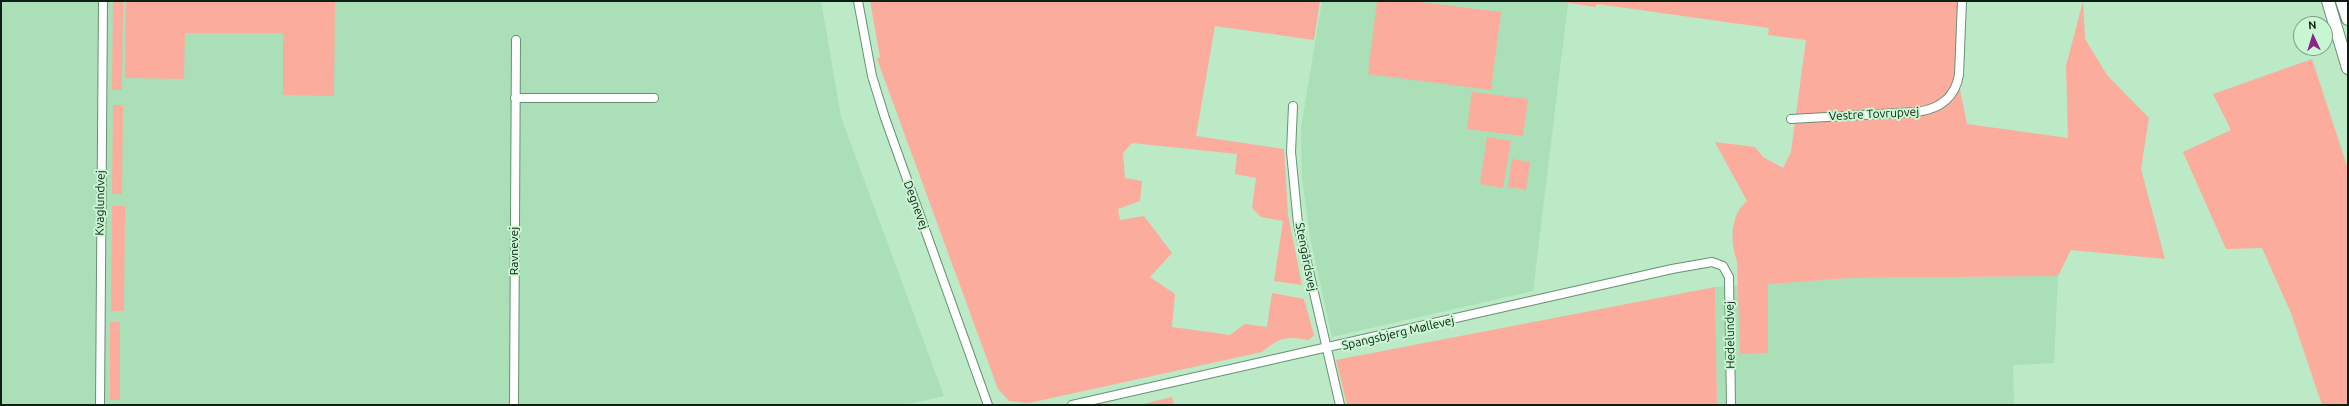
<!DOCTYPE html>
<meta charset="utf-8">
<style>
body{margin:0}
#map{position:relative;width:2349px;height:406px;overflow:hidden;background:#bce9c6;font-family:Ubuntu,sans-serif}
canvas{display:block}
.frame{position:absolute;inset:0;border:2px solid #0d1e12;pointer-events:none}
.north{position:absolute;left:2293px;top:16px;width:40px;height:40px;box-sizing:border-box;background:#c9f6d3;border:1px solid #7ea086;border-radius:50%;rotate:356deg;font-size:11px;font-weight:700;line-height:16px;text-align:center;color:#0d1e12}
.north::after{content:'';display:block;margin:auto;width:14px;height:18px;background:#8e2285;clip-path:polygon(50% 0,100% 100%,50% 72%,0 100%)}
</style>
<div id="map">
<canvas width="2349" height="406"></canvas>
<div class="frame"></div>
<div class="north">N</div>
</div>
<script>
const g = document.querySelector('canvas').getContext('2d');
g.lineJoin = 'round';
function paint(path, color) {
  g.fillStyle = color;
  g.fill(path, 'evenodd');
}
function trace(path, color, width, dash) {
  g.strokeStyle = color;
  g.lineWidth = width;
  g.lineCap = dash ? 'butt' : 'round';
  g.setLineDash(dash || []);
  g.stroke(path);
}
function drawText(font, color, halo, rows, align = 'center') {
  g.font = font + ' Ubuntu,sans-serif';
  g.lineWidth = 4;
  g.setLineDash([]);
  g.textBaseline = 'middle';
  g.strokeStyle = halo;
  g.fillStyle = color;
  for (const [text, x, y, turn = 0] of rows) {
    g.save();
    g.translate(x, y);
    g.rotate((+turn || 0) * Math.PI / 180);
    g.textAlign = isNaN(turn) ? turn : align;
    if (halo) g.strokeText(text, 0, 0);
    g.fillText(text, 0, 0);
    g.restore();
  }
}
paint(new Path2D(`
 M1,1H821L841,117L944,396L905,405H1Z
 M1322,1H1557L1568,3L1533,291L1332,337L1310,237L1302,177L1301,128Z
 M2058,276L2054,363L2013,365L2014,405H1717L1715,287L1851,278Z`), '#abdfb8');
paint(new Path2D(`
 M113,1H123L122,90H112Z
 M126,1H335L334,96L283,95V33H185L184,79L125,78Z
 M870,1H1320L1314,40L1215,26L1196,136L1284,149L1288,215L1302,285L1274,281L1283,221L1261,217L1252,208L1256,178L1235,174L1237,154L1132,143L1123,153L1125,178L1142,181L1140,201L1118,209L1120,220L1144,216L1172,253L1150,277L1175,294L1172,327L1230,335L1245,324L1267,327L1272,293L1304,299L1314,335L1309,340C1286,336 1280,337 1262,352L1029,403L1009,401L998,389L877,59L880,57Z
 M1377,1H1413L1501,12L1491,90L1368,74Z
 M1557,1H1958L1956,69L1967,124L2068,138L2066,66L2083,1L2085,39L2107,75L2149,118L2141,169L2165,259L2071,250L2058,276L1851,278L1768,284V353L1740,354L1737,261C1730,242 1730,215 1747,201L1715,142L1755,147L1763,157L1783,168L1791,152L1806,40L1768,35L1769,28L1597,4L1595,7Z
 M2312,59L2348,169V405H2322L2291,313L2262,248L2226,249L2183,152L2231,130L2213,94Z
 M1472,92L1528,99L1523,136L1467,129Z
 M113,105H123L122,194H112Z
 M1487,137L1511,141L1503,188L1480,184Z
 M1512,159L1530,162L1526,190L1508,187Z
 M112,206H125L124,311H111Z
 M1715,287L1717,405H1347L1336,360Z
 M110,322H120V400H110Z
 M1172,397L1174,405H1139Z`), '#fcac9c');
const minor = new Path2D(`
 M858,1L872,76L885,118L988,405
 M515,98H654
 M1293,106L1291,152L1298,224L1340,405
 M1791,119L1917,112C1939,109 1955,98 1959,75L1962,1
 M100,405L103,1
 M514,405L516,40
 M1072,405L1672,269L1712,262L1723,266L1729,277L1731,405`);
const highway = new Path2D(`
 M2328,1L2348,68
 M2342,1L2348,19`);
trace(minor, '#679272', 10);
trace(highway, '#679272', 14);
trace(minor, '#fff', 8);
trace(highway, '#fff', 12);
drawText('12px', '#0d1e12', '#c9f6d3', [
 ["Vestre Tovrupvej",1874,114,-3],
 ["Kvaglundvej",100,203,-89],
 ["Degnevej",916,205,70],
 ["Ravnevej",514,251,-90],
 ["Stengårdsvej",1306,257,79],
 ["Spangsbjerg Møllevej",1398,333,-13],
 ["Hedelundvej",1730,335,-91]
]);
</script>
